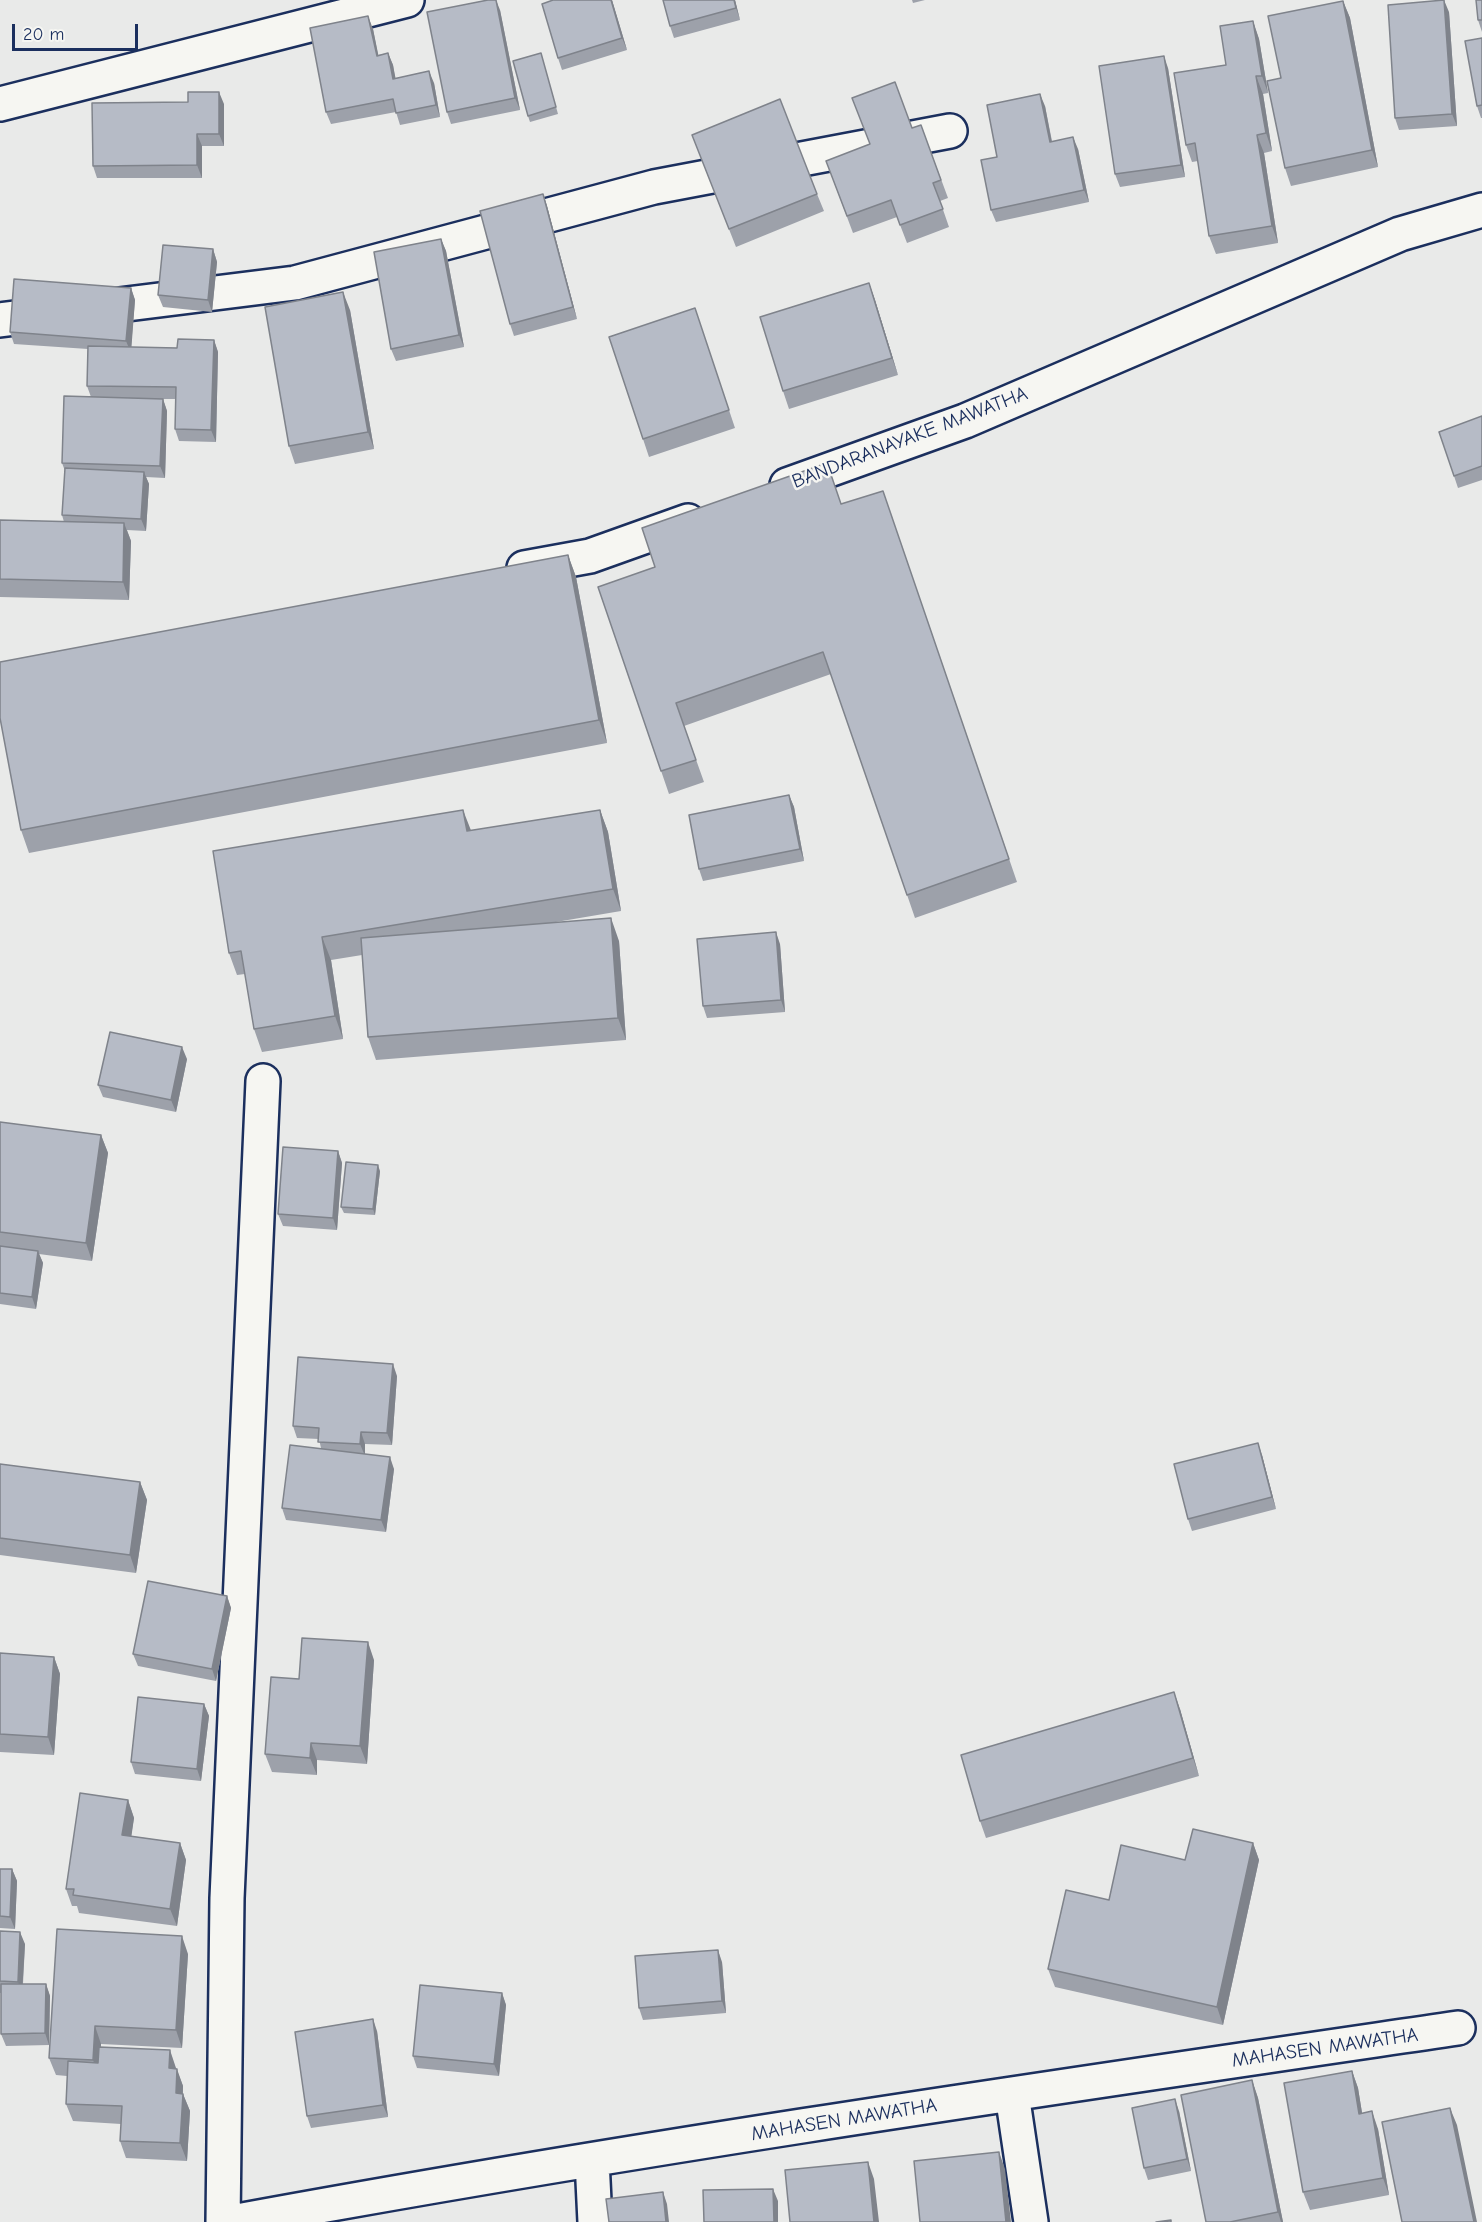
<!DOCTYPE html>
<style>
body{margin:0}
#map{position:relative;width:1482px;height:2222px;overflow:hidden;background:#e9eae9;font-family:"Comic Neue",sans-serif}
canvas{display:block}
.scale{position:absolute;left:12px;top:24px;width:126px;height:27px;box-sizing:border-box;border:3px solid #1b2f5e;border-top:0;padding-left:8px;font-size:18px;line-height:21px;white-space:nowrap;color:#1b2f5e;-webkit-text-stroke:4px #f6f6f2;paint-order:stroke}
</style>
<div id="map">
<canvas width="1482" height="2222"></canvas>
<div class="scale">20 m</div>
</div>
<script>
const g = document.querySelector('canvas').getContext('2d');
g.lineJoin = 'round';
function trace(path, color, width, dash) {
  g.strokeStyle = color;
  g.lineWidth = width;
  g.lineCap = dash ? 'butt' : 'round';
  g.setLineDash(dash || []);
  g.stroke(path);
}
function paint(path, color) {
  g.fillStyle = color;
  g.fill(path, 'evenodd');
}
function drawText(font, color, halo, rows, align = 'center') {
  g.font = font + ' "Comic Neue",sans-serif';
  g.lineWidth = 5;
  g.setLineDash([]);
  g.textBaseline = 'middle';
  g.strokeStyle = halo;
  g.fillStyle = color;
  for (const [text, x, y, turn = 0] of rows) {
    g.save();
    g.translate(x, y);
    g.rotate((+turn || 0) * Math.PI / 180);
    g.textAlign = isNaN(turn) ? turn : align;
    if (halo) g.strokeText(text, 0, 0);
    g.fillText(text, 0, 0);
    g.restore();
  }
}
const minor = new Path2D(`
 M0,104L407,0
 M0,320L295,283L654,187L950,131
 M787,485L965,421L1400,234L1482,210
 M524,568L590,556L688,521
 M1012,2094L1031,2222
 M592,2160L595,2222
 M223,2222L227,1898L263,1081
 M232,2222C639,2147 1049,2088 1458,2028`);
trace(minor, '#1b2f5e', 38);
trace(minor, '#f6f6f2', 33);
paint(new Path2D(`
 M612,0L627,50L562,70L558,58Z
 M735,0L740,20L674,38L670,26Z
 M912,0H925L913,3Z
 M1482,0V32L1478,20Z
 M1343,1L1350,18L1378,167L1291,186L1285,168L1281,78Z
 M500,10L520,110L451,124L447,112Z
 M1449,12L1457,126L1399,130L1395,118Z
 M1253,21L1259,39L1268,93L1263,94L1272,151L1264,153L1278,243L1216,254L1209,236L1198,161L1192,162L1186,145L1226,65Z
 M373,29L378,55L388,53L393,65L395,78L434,83L440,117L400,125L396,112L331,124L326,112Z
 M1482,38V118H1481L1477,106Z
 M541,53L558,114L530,122L528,116Z
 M1168,68L1185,177L1120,187L1115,174Z
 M224,104V146H202V178H97L93,166Z
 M1045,106L1052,141L1078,149L1089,202L996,222L991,210L997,157Z
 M921,125L948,198L940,201L949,227L907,243L897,217L853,233L826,161Z
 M692,135L817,194L824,211L736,247Z
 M543,194L547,206L577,319L514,336L510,324Z
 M441,239L446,251L464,347L396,361L391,349Z
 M213,249L217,262L212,312L163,307L158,295Z
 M869,283L875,300L898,375L789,409L783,391Z
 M131,288L135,300L131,347L177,348L214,340L218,352L216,442L179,441L175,429V399H163L167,411L165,478L146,477L149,484L146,531L127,530L131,541L129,600L0,597V520L64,522L62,515L65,471L62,463L91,397L87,386L88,349L14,344L10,332Z
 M695,308L735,428L649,457L643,439Z
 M350,310L374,449L295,464L289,446Z
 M1482,416V480L1458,488L1454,476Z
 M883,491L1017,882L915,918L831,674L684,726L704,782L669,794L598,587Z
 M568,555L576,577L607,743L29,853L21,830Z
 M789,795L794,807L804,861L703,881L699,869Z
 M600,810L608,832L621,911L556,922L619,941L626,1040L376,1060L368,1037L362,955L331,960L343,1039L262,1052L254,1029L245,974L237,975L229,953L471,831Z
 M780,944L785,1012L707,1018L703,1006Z
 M187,1059L176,1112L103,1097L98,1085Z
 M0,1125L101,1135L108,1153L92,1261L39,1254L43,1263L36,1309L0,1304Z
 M338,1151L342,1163L337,1230L283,1226L278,1214Z
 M380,1171L375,1215L344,1213L341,1207Z
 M397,1376L392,1445L365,1444V1454L394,1469L386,1532L286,1520L282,1508L321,1448L319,1439L297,1438L293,1426Z
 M1262,1455L1276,1509L1192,1531L1188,1519Z
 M0,1464L140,1482L147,1500L136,1573L0,1555Z
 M227,1596L231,1608L216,1681L138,1666L133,1654Z
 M0,1653L54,1657L60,1674L54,1755L0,1752Z
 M374,1660L367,1764L317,1760V1775L272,1772L265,1754L299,1679Z
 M204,1704L209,1716L201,1781L135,1774L131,1762Z
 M1180,1709L1199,1776L986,1838L980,1821Z
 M128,1800L134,1818L131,1836L180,1843L186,1860L177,1926L79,1913L77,1906H72L66,1889Z
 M1253,1843L1259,1860L1223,2025L1055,1987L1048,1969L1109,1900L1185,1860Z
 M0,1869H12L17,1881L15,1929L0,1928Z
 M0,1931L25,1944L23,1984H46L50,1996L49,2045L6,2046L1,2034V1993H0Z
 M188,1954L182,2048L101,2044V2047L176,2068L183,2086V2094L190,2111L187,2161L126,2158L120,2141L121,2124L73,2121L66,2104L67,2076L56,2075L49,2058Z
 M722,1962L726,2013L643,2020L639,2008Z
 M502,1993L506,2005L499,2076L417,2068L413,2056Z
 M377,2031L388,2117L311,2128L307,2116Z
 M1352,2071L1358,2088L1362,2113L1378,2129L1389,2195L1310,2210L1303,2192Z
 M1252,2080L1258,2098L1283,2222H1206Z
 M1179,2111L1191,2171L1148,2180L1144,2168Z`), '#9da1aa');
paint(new Path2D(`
 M496,0L500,10L520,110L515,98Z
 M611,0H612L627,50L622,38Z
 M734,0H735L740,20L736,8Z
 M1444,0L1449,12L1457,126L1452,114Z
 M1343,1L1350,18L1378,167L1372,150Z
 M368,16L373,29L381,68L377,56Z
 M1253,21L1259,39L1268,93L1262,76Z
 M388,53L393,65L398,91L393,79Z
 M1164,56L1168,68L1185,177L1181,165Z
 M429,71L434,83L440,117L436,105Z
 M1256,76L1263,94L1272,151L1266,133Z
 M219,92L224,104V146L219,134Z
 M1040,94L1045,106L1054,154L1050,142Z
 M197,134L202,146V178L197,165Z
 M1257,135L1264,153L1278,243L1272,226Z
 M1073,137L1078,149L1089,202L1084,190Z
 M543,194L547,206L577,319L573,307Z
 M441,239L446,251L464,347L459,335Z
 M213,249L217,262L212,312L208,300Z
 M869,283L875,300L898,375L892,358Z
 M131,288L135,300L131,353L126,341Z
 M343,292L350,310L374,449L368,432Z
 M214,340L218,352L216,442L211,430Z
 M163,399L167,411L165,478L160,466Z
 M144,472L149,484L146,531L141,519Z
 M124,523L131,541L129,600L123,582Z
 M568,555L576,577L607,743L599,720Z
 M789,795L794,807L804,861L800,849Z
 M463,810L472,833L467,831Z
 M600,810L608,832L621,911L613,889Z
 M611,918L619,941L626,1040L618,1018Z
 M776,932L780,944L785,1012L781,1000Z
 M322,937L331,960L343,1039L335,1016Z
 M182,1047L187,1059L176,1112L171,1100Z
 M101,1135L108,1153L92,1261L86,1243Z
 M338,1151L342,1163L337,1230L333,1218Z
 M378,1165L380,1171L375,1215L373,1209Z
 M38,1251L43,1263L36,1309L32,1297Z
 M393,1364L397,1376L392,1445L387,1433Z
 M361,1432L365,1444V1456L360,1444Z
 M1258,1443L1262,1455L1276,1509L1272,1497Z
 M390,1457L394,1469L386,1532L381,1520Z
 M140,1482L147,1500L136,1573L130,1555Z
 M227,1596L231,1608L216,1681L212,1669Z
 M368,1642L374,1660L367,1764L360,1746Z
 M54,1657L60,1674L54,1755L48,1737Z
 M1174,1692L1180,1709L1199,1776L1193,1758Z
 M204,1704L209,1716L201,1781L197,1769Z
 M311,1743L317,1760V1775L310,1758Z
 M128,1800L134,1818L129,1853L122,1835Z
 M180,1843L186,1860L177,1926L170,1909Z
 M1253,1843L1259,1860L1223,2025L1217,2007Z
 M12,1869L17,1881L15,1929L10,1917Z
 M20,1932L25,1944L22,1994L18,1982Z
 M182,1936L188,1954L182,2048L176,2030Z
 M718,1950L722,1962L726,2013L722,2001Z
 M46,1984L50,1996L49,2045L45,2033Z
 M502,1993L506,2005L499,2076L494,2064Z
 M373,2019L377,2031L388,2117L383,2105Z
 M95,2026L101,2044L99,2078L93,2060Z
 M170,2050L176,2068V2085L169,2068Z
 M177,2069L183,2086L182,2111L176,2093Z
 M1352,2071L1358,2088L1365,2131L1359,2114Z
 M1252,2080L1258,2098L1283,2222H1281L1278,2212Z
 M183,2094L190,2111L187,2161L180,2143Z
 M1175,2099L1179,2111L1191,2171L1187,2159Z
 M1450,2108L1457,2125L1477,2222H1474Z
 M1372,2111L1378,2129L1389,2195L1383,2178Z
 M999,2152L1005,2169L1011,2222H1006Z
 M868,2162L874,2179L879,2222H874Z
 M773,2189L778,2201V2222H774Z
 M663,2192L667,2204L669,2222H666Z`), '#7f838b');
const building = new Path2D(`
 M488,0H496L515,98L447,112L427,12Z
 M553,0H611L622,38L558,58L542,4Z
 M663,0H734L736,8L670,26Z
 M1444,0L1452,114L1395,118L1388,5Z
 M1476,0H1482V20H1478Z
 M1343,1L1372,150L1285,168L1267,81L1281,78L1268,16Z
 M368,16L377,56L388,53L393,79L429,71L436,105L396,113L393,99L326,112L310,28Z
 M1253,21L1262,76H1256L1266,133L1257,135L1272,226L1209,236L1195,143L1186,145L1174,73L1226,65L1220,26Z
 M1482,38V105L1477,106L1465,41Z
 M541,53L556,107L528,116L513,61Z
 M1164,56L1181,165L1115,174L1099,66Z
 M895,82L912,128L921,125L941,180L933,183L943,209L900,225L891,200L847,216L826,161L870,144L852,98Z
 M188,92H219V134H197V165L93,166L92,103L188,102Z
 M1040,94L1050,142L1073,137L1084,190L991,210L981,160L997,157L987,105Z
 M780,99L817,194L729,229L692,135Z
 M543,194L573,307L510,324L480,211Z
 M441,239L459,335L391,349L374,252Z
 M163,245L213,249L208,300L158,295Z
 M14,279L131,288L126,341L10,332Z
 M869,283L892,358L783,391L760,317Z
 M343,292L368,432L289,446L265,307Z
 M695,308L729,410L643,439L609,337Z
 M178,339L214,340L211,430L175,429L176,387L87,386L88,346L177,348Z
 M64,396L163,399L160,466L62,463Z
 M1482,416V466L1454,476L1439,432Z
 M827,463L841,504L883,491L1009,859L907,895L823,652L676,703L696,760L661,771L598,587L655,567L642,528Z
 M65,468L144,472L141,519L62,515Z
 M0,520L124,523L123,582L0,579Z
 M568,555L599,720L21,830L0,718V662Z
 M789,795L800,849L699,869L689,815Z
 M463,810L467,831L600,810L613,889L322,937L335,1016L254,1029L241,951L229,953L213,851Z
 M611,918L618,1018L368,1037L361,938Z
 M776,932L781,1000L703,1006L697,939Z
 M110,1032L182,1047L171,1100L98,1085Z
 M0,1122L101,1135L86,1243L0,1232Z
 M283,1147L338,1151L333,1218L278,1214Z
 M346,1162L378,1165L373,1209L341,1207Z
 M0,1246L38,1251L32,1297L0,1293Z
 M298,1357L393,1364L387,1433L361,1432L360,1444L318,1442L319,1428L293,1426Z
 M1258,1443L1272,1497L1188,1519L1174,1464Z
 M290,1445L390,1457L381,1520L282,1508Z
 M0,1464L140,1482L130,1555L0,1538Z
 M148,1581L227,1596L212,1669L133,1654Z
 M302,1638L368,1642L360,1746L311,1743L310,1758L265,1754L271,1677L299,1679Z
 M0,1653L54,1657L48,1737L0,1734Z
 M1174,1692L1193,1758L980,1821L961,1755Z
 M138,1697L204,1704L197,1769L131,1762Z
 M80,1793L128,1800L122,1835L180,1843L170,1909L73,1895L74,1889H66Z
 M1193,1829L1253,1843L1217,2007L1048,1969L1066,1890L1109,1900L1121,1845L1185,1860Z
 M0,1869H12L10,1917L0,1916Z
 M57,1929L182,1936L176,2030L95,2026L93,2060L49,2058Z
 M0,1931L20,1932L18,1982L0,1981Z
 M718,1950L722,2001L639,2008L635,1956Z
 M1,1984H46L45,2033L1,2034Z
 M420,1985L502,1993L494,2064L413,2056Z
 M373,2019L383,2105L307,2116L295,2032Z
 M99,2047L170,2050L169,2068L177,2069L176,2093L183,2094L180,2143L120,2141L122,2106L66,2104L68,2061L98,2063Z
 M1352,2071L1359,2114L1372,2111L1383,2178L1303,2192L1284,2083Z
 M1252,2080L1278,2212L1230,2222H1206L1181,2095Z
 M1175,2099L1187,2159L1144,2168L1132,2108Z
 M1450,2108L1474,2222H1402L1382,2122Z
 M999,2152L1006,2222H920L914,2161Z
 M868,2162L874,2222H790L785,2170Z
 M773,2189L774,2222H704L703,2190Z
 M663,2192L666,2222H609L606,2199Z
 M1171,2220V2222H1156Z`);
paint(building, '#b6bbc6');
trace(building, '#7f838b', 1.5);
drawText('20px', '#1b2f5e', '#f6f6f2', [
 ["BANDARANAYAKE MAWATHA",910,438,-21],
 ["MAHASEN MAWATHA",1325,2048,-8],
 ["MAHASEN MAWATHA",844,2120,-9]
]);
</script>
